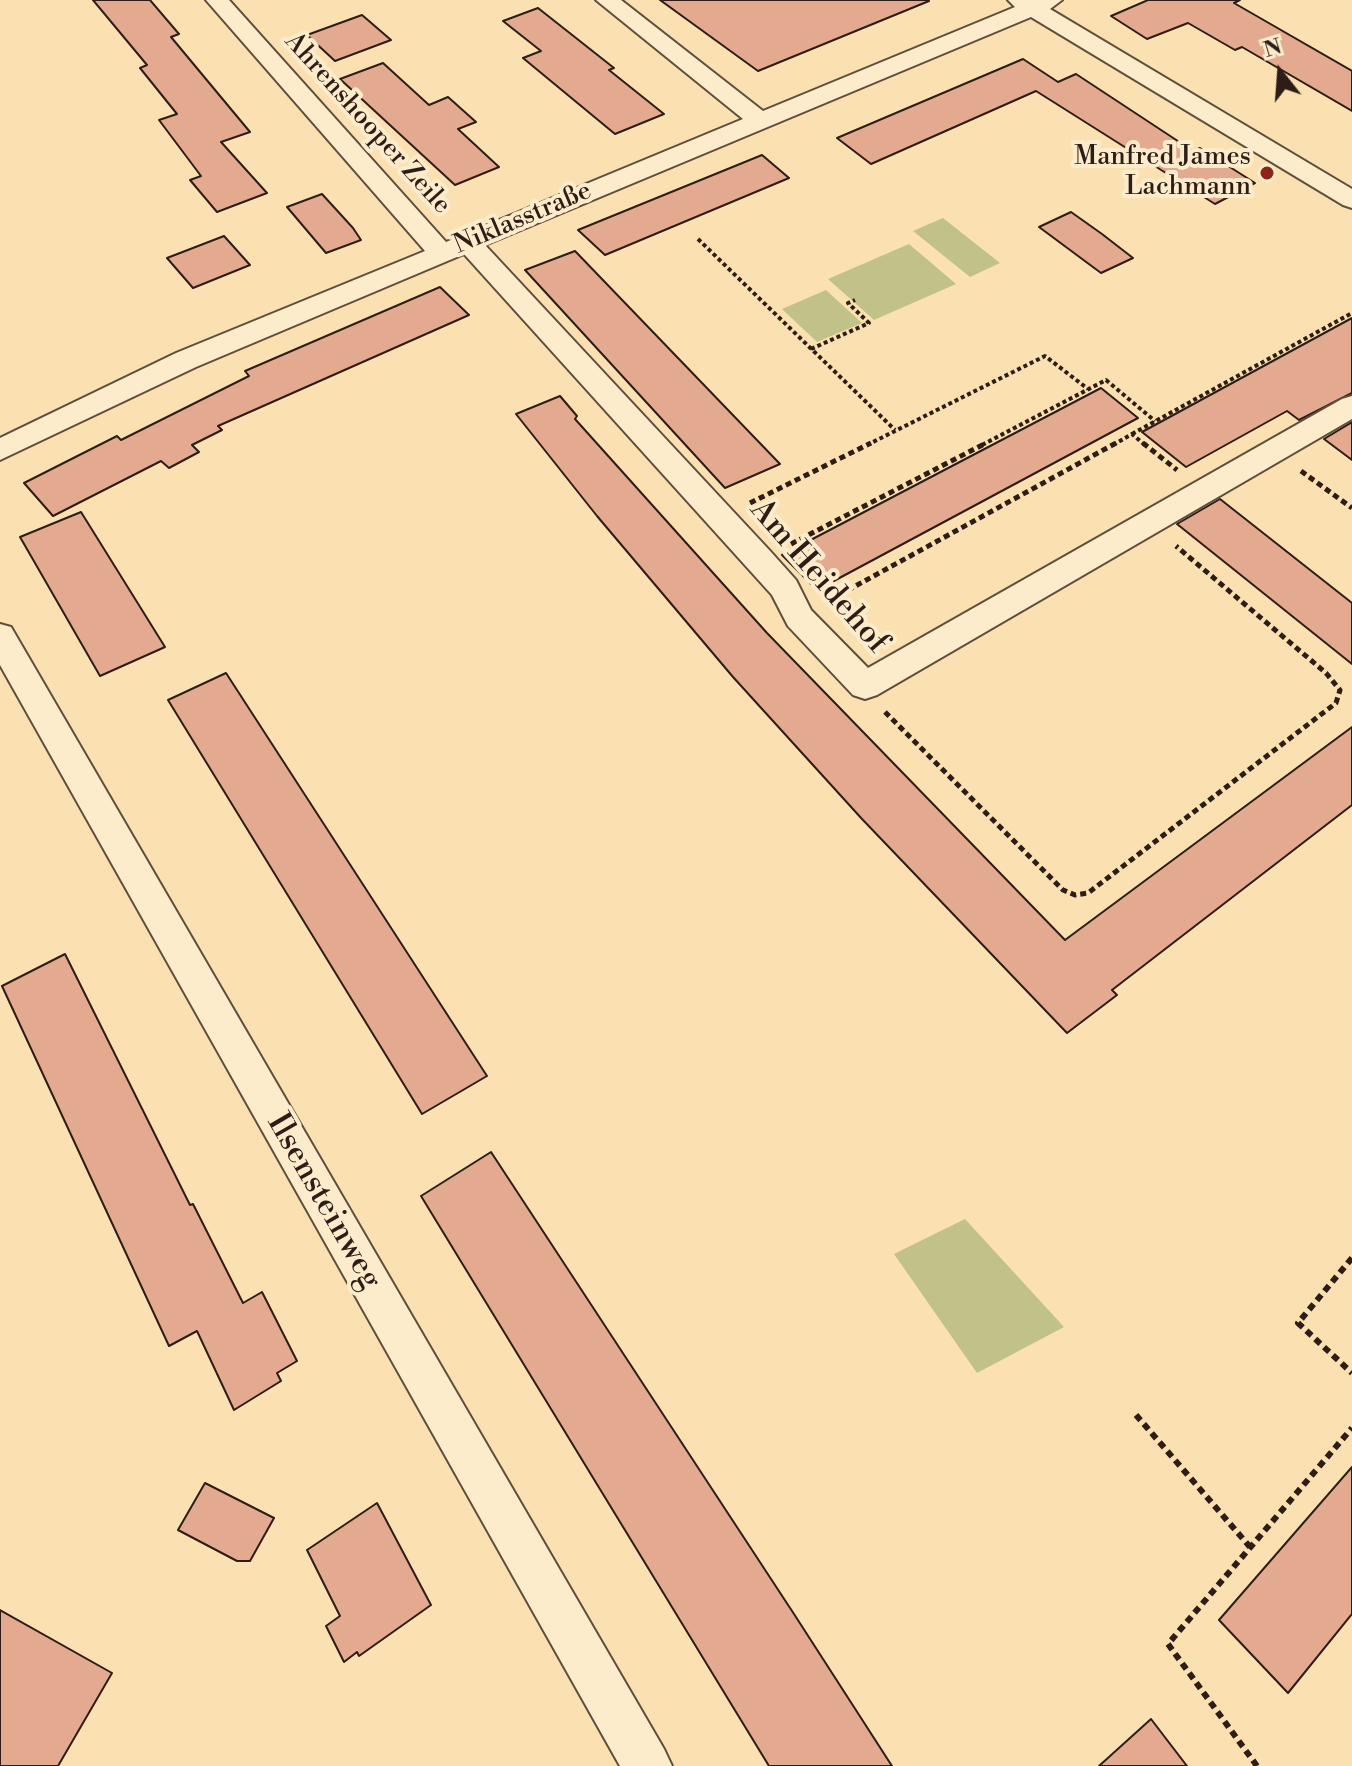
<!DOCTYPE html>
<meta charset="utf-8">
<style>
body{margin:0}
#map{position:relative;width:1352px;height:1766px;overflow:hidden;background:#fbe1b1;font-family:"Libre Bodoni",serif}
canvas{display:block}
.north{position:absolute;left:1240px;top:32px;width:80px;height:80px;-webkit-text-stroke:6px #fceccc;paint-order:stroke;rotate:343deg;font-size:22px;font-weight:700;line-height:32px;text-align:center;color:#2d1d16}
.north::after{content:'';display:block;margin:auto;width:28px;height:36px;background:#2d1d16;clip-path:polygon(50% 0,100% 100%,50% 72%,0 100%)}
</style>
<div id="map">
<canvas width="1352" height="1766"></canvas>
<div class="north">N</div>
</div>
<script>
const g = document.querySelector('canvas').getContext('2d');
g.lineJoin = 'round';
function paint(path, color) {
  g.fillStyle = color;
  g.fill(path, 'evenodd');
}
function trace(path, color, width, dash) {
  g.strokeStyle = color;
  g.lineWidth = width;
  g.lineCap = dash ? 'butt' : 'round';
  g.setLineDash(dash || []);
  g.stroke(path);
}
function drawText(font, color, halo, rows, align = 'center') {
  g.font = font + ' "Libre Bodoni",serif';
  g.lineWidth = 8;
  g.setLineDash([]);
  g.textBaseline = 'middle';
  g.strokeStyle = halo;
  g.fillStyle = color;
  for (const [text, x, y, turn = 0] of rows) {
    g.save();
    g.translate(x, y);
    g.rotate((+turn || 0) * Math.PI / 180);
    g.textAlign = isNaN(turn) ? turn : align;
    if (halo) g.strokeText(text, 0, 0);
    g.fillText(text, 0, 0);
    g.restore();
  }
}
paint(new Path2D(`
 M943,218L1000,263L970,277L913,231Z
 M909,244L956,284L874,320L828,279Z
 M826,290L862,323L817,342L782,309Z
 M965,1219L1064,1327L977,1373L894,1254Z`), '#c0c28a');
const building = new Path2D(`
 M93,0H150L179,34L171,37L250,132L221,142L267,193L217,212L190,180L201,176L159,120L177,114L140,68L147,65Z
 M660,0H928L929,1L758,71Z
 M1148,0H1240L1234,3L1352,71V111L1242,47L1235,50L1188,23L1147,39L1111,16Z
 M538,8L614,68L609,70L664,114L615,134L523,58L541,51L503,21Z
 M362,15L391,40L335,61L307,35Z
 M1023,59L1058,82L1076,74L1193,151L1200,148L1255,183L1215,204L1036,91L871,164L837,138Z
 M383,63L429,105L448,97L476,122L458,129L499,167L455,185L340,79Z
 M762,155L789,178L605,255L578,230Z
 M322,194L353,228L361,240L326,253L287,207Z
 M1071,212L1102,234L1133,258L1101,273L1039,227Z
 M224,236L250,265L193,288L167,258Z
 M575,251L703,384L780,464L725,488L525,270Z
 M440,287L469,315L218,426L222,430L192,445L199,452L169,468L161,461L53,516L24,483L117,436L121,440L249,376L245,371Z
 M1352,318V393L1299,420L1287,411L1186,467L1142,432Z
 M1101,388L1138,418L817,590L782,555Z
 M560,396L577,416L575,419L767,633L1065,940L1352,727V805L1112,990L1117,995L1067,1033L862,819L733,677L597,516L516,414Z
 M1352,422V460L1324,439Z
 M1220,499L1352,603V664L1177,524Z
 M81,512L165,647L100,676L20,537Z
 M226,673L487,1076L422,1114L168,700Z
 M65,954L190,1205L193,1204L243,1303L262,1292L297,1361L277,1373L281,1381L234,1410L197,1331L169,1346L2,986Z
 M491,1152L794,1614L892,1766H769L421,1196Z
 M1352,1467V1614L1288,1693L1219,1620Z
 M205,1483L274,1518L250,1561H237L178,1530Z
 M377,1503L431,1605L359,1656L357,1652L344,1662L326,1626L340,1616L307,1550Z
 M0,1610L112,1673L58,1766H0Z
 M1151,1719L1187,1766H1099Z`);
paint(building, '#e3aa8f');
trace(building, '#2d1d16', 2);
const minor = new Path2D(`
 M206,0H229L446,242L743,119L596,0H621L763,111L1015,7L1008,0H1062L1050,9L1352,189V208L1343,205L1031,17L485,245L771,552L796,580L811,610L868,668L1342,399L1352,396V419L877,695L865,699L853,695L788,626L772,595L464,254L196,367L0,460V438L176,353L425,251Z
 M0,624L11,627L664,1749L672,1766H620L0,665Z`);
trace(minor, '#604e3d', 4);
trace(new Path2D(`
 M698,239L895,430
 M811,349L869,323L848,303L855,300
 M1132,434L1352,313
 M867,445L1045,356L1088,389
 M982,445L1106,380L1155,421
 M1113,445L1132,434L1145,445`), '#2d1d16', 4, [4, 3]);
trace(new Path2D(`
 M1143,443L1177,470
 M1301,471L1352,508
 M750,503L871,443
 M791,544L986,443
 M830,600L1116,443
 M885,712L1063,890L1075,895L1088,893L1336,703L1340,690L1326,673L1176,546`), '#2d1d16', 5, [6, 4]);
trace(new Path2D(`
 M1352,1258L1298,1323L1352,1373
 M1136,1415L1250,1547
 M1257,1766L1168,1644L1352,1428`), '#2d1d16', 6, [7, 5]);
paint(minor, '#fceccc');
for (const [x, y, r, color] of [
 [1267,173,8,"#8f2418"]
]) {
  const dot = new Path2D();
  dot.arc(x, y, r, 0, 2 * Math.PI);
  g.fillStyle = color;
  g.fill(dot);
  trace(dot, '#fceccc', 3);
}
drawText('26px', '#2d1d16', '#fceccc', [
 ["Ahrenshooper Zeile",367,124,48],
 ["Niklasstraße",523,219,-23]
]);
drawText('26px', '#2d1d16', '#fceccc', [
 ["Manfred James",1251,158],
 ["Lachmann",1251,188]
], 'right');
drawText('32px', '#2d1d16', '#fceccc', [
 ["Am Heidehof",818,577,49],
 ["Ilsensteinweg",323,1202,60]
]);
</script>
